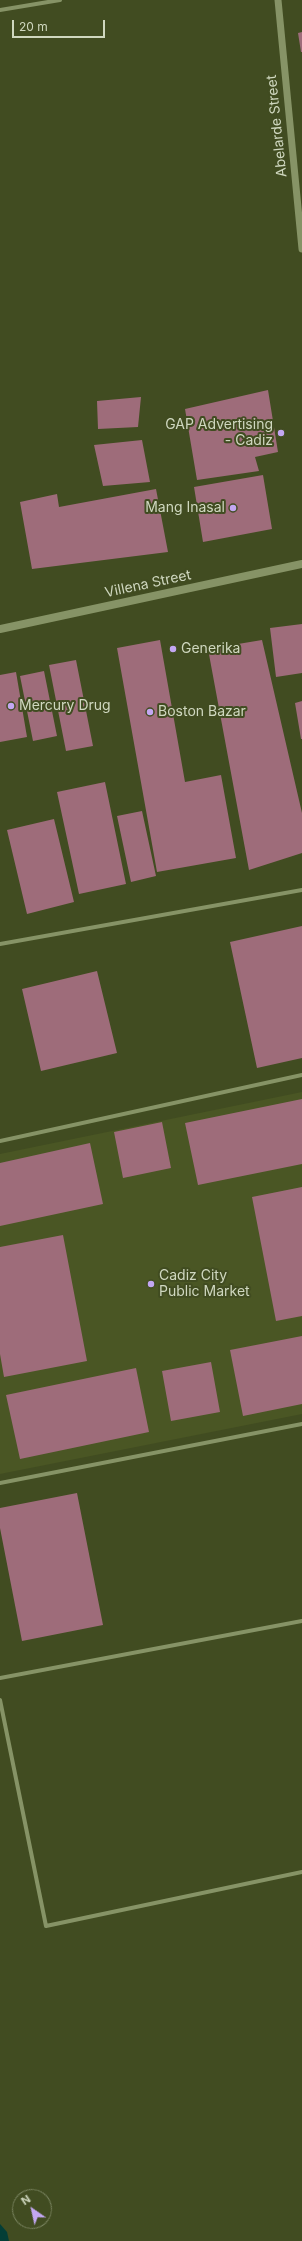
<!DOCTYPE html>
<style>
body{margin:0}
#map{position:relative;width:302px;height:2241px;overflow:hidden;background:#414c21;font-family:Inter,sans-serif}
canvas{display:block}
.north{position:absolute;left:12px;top:2189px;width:40px;height:40px;box-sizing:border-box;background:#414c21;border:1px solid #7a8460;border-radius:50%;rotate:326deg;font-size:11px;font-weight:700;line-height:16px;text-align:center;color:#cfd7bf}
.north::after{content:'';display:block;margin:auto;width:14px;height:18px;background:#c3a7f2;clip-path:polygon(50% 0,100% 100%,50% 72%,0 100%)}
.scale{position:absolute;left:12px;top:20px;width:93px;height:18px;box-sizing:border-box;border:2px solid #cfd7bf;border-top:0;padding-left:5px;font-size:12px;line-height:14px;white-space:nowrap;color:#cfd7bf;-webkit-text-stroke:3px #414c21;paint-order:stroke}
</style>
<div id="map">
<canvas width="302" height="2241"></canvas>
<div class="north">N</div>
<div class="scale">20 m</div>
</div>
<script>
const g = document.querySelector('canvas').getContext('2d');
g.lineJoin = 'round';
function paint(path, color) {
  g.fillStyle = color;
  g.fill(path, 'evenodd');
}
function trace(path, color, width, dash) {
  g.strokeStyle = color;
  g.lineWidth = width;
  g.lineCap = dash ? 'butt' : 'round';
  g.setLineDash(dash || []);
  g.stroke(path);
}
function drawText(font, color, halo, rows, align = 'center') {
  g.font = font + ' Inter,sans-serif';
  g.lineWidth = 4;
  g.setLineDash([]);
  g.textBaseline = 'middle';
  g.strokeStyle = halo;
  g.fillStyle = color;
  for (const [text, x, y, turn = 0] of rows) {
    g.save();
    g.translate(x, y);
    g.rotate((+turn || 0) * Math.PI / 180);
    g.textAlign = isNaN(turn) ? turn : align;
    if (halo) g.strokeText(text, 0, 0);
    g.fillText(text, 0, 0);
    g.restore();
  }
}
paint(new Path2D(`
 M302,1092V1414L0,1474V1154Z`), '#4a5624');
paint(new Path2D(`
 M0,2224L7,2232L9,2241H0Z`), '#033e36');
paint(new Path2D(`
 M302,32V52H301L298,33Z
 M268,390L278,452L255,457L259,471L197,480L185,409Z
 M141,397L138,427L98,429L97,401Z
 M142,440L150,482L103,486L94,445Z
 M263,475L272,529L203,542L194,487Z
 M156,489L168,552L32,569L20,502L57,494L59,507Z
 M302,624V673L276,677L270,628Z
 M160,640L185,782L221,775L236,858L157,872L117,648Z
 M262,640L302,813V853L249,870L208,649Z
 M76,660L93,746L66,751L49,665Z
 M44,671L57,736L33,741L20,676Z
 M16,672L27,737L0,742V675Z
 M302,701V739H301L295,703Z
 M105,782L126,884L79,894L57,792Z
 M142,811L156,876L131,882L117,816Z
 M54,819L74,902L27,914L7,830Z
 M302,926V1058L257,1068L230,942Z
 M97,971L117,1053L41,1071L22,989Z
 M302,1099V1164L198,1185L185,1123Z
 M162,1122L171,1168L123,1178L114,1132Z
 M90,1143L103,1204L0,1226V1163Z
 M302,1187V1316L276,1321L252,1197Z
 M63,1235L87,1361L4,1377L0,1354V1247Z
 M302,1336V1404L243,1416L230,1350Z
 M211,1362L220,1412L171,1421L162,1371Z
 M136,1368L149,1432L20,1459L6,1395Z
 M77,1493L103,1625L22,1641L0,1528V1508Z`), '#9e6c7a');
trace(new Path2D(`
 M0,10L60,0
 M0,944L302,890
 M0,1141L302,1075
 M0,1483L302,1424
 M0,1678L302,1621
 M0,1700L46,1926L302,1872`), '#869366', 4);
trace(new Path2D(`
 M278,0L302,249`), '#869366', 7);
trace(new Path2D(`
 M0,629L302,564`), '#869366', 8);
for (const [x, y, r, color] of [
 [281,433,4,"#c3a7f2"],
 [233,508,4,"#c3a7f2"],
 [173,649,4,"#c3a7f2"],
 [11,706,4,"#c3a7f2"],
 [150,712,4,"#c3a7f2"],
 [151,1284,4,"#c3a7f2"]
]) {
  const dot = new Path2D();
  dot.arc(x, y, r, 0, 2 * Math.PI);
  g.fillStyle = color;
  g.fill(dot);
  trace(dot, '#414c21', 1.5);
}
drawText('14px', '#cfd7bf', '#414c21', [
 ["Abelarde Street",277,126,-96],
 ["Villena Street",148,584,-12]
]);
drawText('14px', '#cfd7bf', '#414c21', [
 ["GAP Advertising",273,425,"right"],
 ["- Cadiz",273,441,"right"],
 ["Mang Inasal",225,508,"right"],
 ["Generika",181,649],
 ["Mercury Drug",19,706],
 ["Boston Bazar",158,712],
 ["Cadiz City",159,1276],
 ["Public Market",159,1292]
], 'left');
</script>
